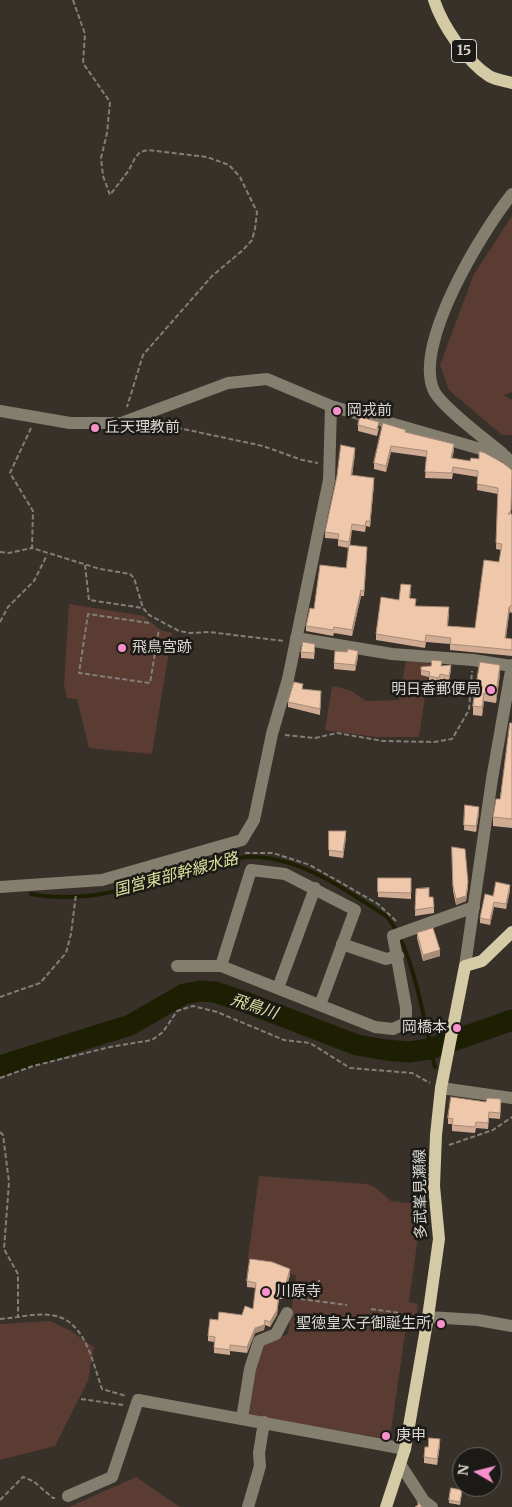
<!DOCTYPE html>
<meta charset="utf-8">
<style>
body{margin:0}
#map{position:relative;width:512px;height:1507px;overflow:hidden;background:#37312a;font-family:Merriweather,serif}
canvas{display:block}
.north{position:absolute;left:452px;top:1447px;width:50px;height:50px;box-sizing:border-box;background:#1c1a16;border:1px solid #686662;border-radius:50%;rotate:278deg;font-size:14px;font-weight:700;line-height:20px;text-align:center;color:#dbd8d3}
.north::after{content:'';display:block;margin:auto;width:18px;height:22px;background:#f890cc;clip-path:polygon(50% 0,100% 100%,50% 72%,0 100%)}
</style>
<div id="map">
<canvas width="512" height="1507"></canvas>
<div class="north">N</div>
</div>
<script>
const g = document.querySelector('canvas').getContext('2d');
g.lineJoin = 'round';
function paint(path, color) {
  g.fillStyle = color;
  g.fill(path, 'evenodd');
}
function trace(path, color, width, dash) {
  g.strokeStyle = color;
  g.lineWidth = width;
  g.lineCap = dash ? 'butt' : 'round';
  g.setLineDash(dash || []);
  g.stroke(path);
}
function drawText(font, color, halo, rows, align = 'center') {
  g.font = font + ' Merriweather,"Noto Sans JP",serif';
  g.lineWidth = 5;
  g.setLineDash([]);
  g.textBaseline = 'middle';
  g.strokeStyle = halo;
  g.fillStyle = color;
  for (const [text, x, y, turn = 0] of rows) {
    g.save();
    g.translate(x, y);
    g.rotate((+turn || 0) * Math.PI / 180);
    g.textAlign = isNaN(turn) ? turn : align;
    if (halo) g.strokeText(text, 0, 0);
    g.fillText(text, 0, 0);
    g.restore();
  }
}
paint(new Path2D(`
 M512,216V392L504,395L512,400V435H502L449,390L440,365L474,274Z
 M69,604L144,616L160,630L172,633L152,754L89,748L77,699L67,698L64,685Z
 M406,660L430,664L419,737H376L325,730L332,686L350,690L366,701L399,700Z
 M259,1176L367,1184L376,1188L391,1201L417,1204L412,1235L418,1236L409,1302L418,1304L415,1328L406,1327L391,1431L384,1430L383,1438L247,1415L250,1384L262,1345L288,1334L296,1276L272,1264L248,1258Z
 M50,1321L71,1331L94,1347L88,1381L55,1446L0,1460V1324Z
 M136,1477L180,1507H69Z`), '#5a3c32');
trace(new Path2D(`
 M31,894C89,905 145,884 200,868C219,863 239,855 259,857C307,861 347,891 386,916C413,945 425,1026 435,1067`), '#1d1f02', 4);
trace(new Path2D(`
 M0,1066L130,1025L184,994L201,991L215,992L245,1002L357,1045L386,1050L409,1052L430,1049L512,1020`), '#1d1f02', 21);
trace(new Path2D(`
 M73,0L85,34L83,63L110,102L107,133L101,158L103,176L110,195L129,170L135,158L140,152L148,150L207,157L229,165L240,177L257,212L255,229L252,240L243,250L212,276L143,355L127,407
 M155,423L263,446L302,460L318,463
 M31,428L10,473L33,511L32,548L100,569L130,574L134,578L143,608L149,615L179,631L190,633L209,632L284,641
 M0,552L9,553L32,548
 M85,565L89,600L143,608
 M0,622L8,607L34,581L47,555
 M149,623L88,614L79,673L150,683L159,629
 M285,735L315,738L337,733L383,741L434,742L452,739L469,710L472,671
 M245,853H273L310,865L378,904L396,921
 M0,997L40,983L66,953L71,934L76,894
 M0,1078L33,1066L110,1047L152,1040L163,1032L177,1011L193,1006L217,1012L284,1040L310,1043L350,1068L412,1073L430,1083
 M0,1132L3,1135L9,1182L4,1249L18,1274V1318
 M449,1145L493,1130L512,1117
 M319,1282V1280
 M293,1298L347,1305
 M371,1309L400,1313
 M0,1319C17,1318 34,1313 50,1315C85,1318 92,1361 102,1389L126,1396
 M313,1325V1323
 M81,1399L123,1405
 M0,1500L23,1477L33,1481L53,1498H55`), '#837e78', 2, [5, 2.5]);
trace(new Path2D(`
 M0,411L70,423H121L228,383L267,379L331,406L505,456L512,463
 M502,453C485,439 443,408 434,391C412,345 483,230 512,194
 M296,638L392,654L473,660L512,666
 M0,887L102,880L242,840L254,820L272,734L288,679L329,480L331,406
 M342,944L386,959L398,956
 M177,966H221L375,1027L393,1029L406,1023V1008L393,936L474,907
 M221,966L251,870L285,874L355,910L320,1005
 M465,966L492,779L512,665
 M278,988L315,888
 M441,1088L512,1098
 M428,1317L478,1320L512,1326
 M242,1418L250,1369L259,1341L276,1334L287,1313
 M400,1464L424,1501L432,1507
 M68,1496L112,1477L138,1400L405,1449
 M248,1507L260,1466L259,1453L264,1422`), '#837e6d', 12);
trace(new Path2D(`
 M434,0C442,25 467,62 489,76C496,80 505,81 512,83
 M386,1507L405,1449L428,1317L439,1239L434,1186L436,1135L441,1088L465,966L482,961L512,932`), '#d4caa5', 12);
paint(new Path2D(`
 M358,425L379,428L377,436L358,431Z
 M406,432L454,450L452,458L512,470L511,514H512V613L510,612L509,614L506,638L512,639V656L450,650V644L426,642L425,648L376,640V634L399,600L411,591L410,598L416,606L449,614L448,626L475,628L499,562L501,550L496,549L498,494L477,490L478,477L453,473L452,479L425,478L427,457L391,452L386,472L374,469V463Z
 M355,454L352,476L374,484L370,527L366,526L365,532L352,530L350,545L367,552L364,596H361L352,636L334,633L333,636L306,631V626L314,609L346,568L349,548L338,546V539L325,538V532Z
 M315,649L314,659L301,658V652Z
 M347,652L358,657L355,671L334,669V663Z
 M442,666L451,670L449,681L440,679L439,684L429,681V677L421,675V667Z
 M500,674L496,703L484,701L482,716L473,715V706Z
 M303,689L321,697L320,715L288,707V702Z
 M512,723V828L493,826V817L500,799Z
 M465,805L479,813L476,832L464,830Z
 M329,831L346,837L343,858L329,856Z
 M452,847L468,888L466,901L456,905L453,891Z
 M378,878H411V899L378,897Z
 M416,889L429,897L434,907V913L415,916Z
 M510,890L506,909L494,907L490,925L480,923V918L493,896Z
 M417,933L440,956L423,961L417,938Z
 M501,1105L500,1119L489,1118L488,1129L476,1128L475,1133L452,1131V1124H448V1118Z
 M290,1275L283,1299H279L277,1315L270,1327L265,1325L264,1330L255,1333L247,1353L230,1351V1355L214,1353V1342L208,1341V1336L218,1320L242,1315L253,1309L256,1288L247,1287V1281Z
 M440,1445L437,1465L424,1463V1457L428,1447Z
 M462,1493L460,1505L449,1503V1500Z`), '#ceab92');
paint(new Path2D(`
 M454,444V450L451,464V458Z
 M391,446V452L386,472V466Z
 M355,448V454L351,481V475Z
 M374,478V484L370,527V521Z
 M361,590V596L352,636V630Z
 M510,606V612L509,614L505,644V638L509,608Z
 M358,651V657L355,671V665Z
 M500,665V674L496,703V694Z
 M484,693V701L482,716V707Z
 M479,807V813L476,832V826Z
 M346,831V837L343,858V852Z
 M468,882L466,901L456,905V899Z
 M510,885V890L506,909V904Z
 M494,902V907L490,925V920Z
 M440,950V956L423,961V955Z
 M290,1269V1275L283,1299V1294Z
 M279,1294L277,1315L270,1327V1322Z
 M265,1320L264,1330L255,1333L247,1353V1347L255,1328Z
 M440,1439V1445L437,1465V1459Z`), '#a78b77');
const building = new Path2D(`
 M360,417L379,422L377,430L358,425Z
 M383,423L406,430L405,432L454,444L451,458L470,461L471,458L479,459V451L485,453L503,463L512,470L511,510L508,514H512V606H510L509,608L505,638L512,639V650L450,644L451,638L426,635L425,642L376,634L381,597L399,600L401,584L411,585L409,598L416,599L415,606L449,607L447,626L475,628L484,560L499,562L502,544L496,543L498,488L477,484L478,471L453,467L452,473L425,472L427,451L391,446L386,466L374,463Z
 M341,445L355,448L351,475L374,478L370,521H366L365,526L352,524L349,542L338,540L339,534L325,532L337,476Z
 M349,545L367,547L364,591L361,590L352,630L334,627L333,630L306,626L310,608L314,609L320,565L346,568Z
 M303,642L315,644L314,653L301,652Z
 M348,649L358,651L355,665L334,663L335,651L347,652Z
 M432,660L442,661L441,666L451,665L449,676L440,674L439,678L429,676L430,672L421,670V667L431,666Z
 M480,662L500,665L496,694L484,693L482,707L473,706Z
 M294,682L303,684L302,689L321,691L320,709L288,702Z
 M510,723H512V819L493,817L496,799H500Z
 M465,805L479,807L476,826L464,825Z
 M329,831H346L343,852L329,850Z
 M452,847L465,849L468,882L466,896L456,899L453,886Z
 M378,878H411V893L378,892Z
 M496,882L510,885L506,904L494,902L490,920L480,918L485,894L493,896Z
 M429,888V897H433L434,907L415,910L416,889Z
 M433,928L440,950L423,955L417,933Z
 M451,1097L486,1102L487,1098L501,1099L500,1113L489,1112L488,1123L476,1122L475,1127L452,1125L453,1119L448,1118Z
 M250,1259L272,1262L290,1269L283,1294H279L277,1310L270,1322L265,1320L264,1325L255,1328L247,1347L230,1345V1350L214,1348L215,1337L208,1336L210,1319L218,1320L219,1312L242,1315L245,1306L253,1309L256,1283L247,1281Z
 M429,1438L440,1439L437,1459L424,1457L425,1447H428Z
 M451,1488L462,1490L460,1502L449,1500Z
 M418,1502L422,1507H415L418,1505Z`);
paint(building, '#efc7aa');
trace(building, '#a78b77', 1);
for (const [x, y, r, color] of [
 [337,411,5,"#f890cc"],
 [95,428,5,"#f890cc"],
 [122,648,5,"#f890cc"],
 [491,690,5,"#f890cc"],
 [457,1028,5,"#f890cc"],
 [266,1292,5,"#f890cc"],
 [441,1324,5,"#f890cc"],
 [386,1436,5,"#f890cc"]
]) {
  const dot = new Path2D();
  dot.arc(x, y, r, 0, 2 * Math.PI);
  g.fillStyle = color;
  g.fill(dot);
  trace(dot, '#1c1a16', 2);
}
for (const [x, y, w] of [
 [464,51,25]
]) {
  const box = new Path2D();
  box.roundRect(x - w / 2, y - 11.5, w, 23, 4);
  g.fillStyle = '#1c1a16';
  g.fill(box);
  trace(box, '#dbd8d3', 1);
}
drawText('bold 14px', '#dbd8d3', null, [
 ["15",464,51]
]);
drawText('15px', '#dbd8d3', '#1c1a16', [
 ["岡戎前",347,411],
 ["丘天理教前",105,428],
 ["飛鳥宮跡",132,648],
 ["明日香郵便局",481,690,"right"],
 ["岡橋本",447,1028,"right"],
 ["川原寺",276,1292],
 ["聖徳皇太子御誕生所",431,1324,"right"],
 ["庚申",396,1436]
], 'left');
drawText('15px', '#dbd8d3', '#1c1a16', [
 ["多武峯見瀬線",421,1194,-91]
]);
drawText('italic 16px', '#dbe29d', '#1c1a16', [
 ["国営東部幹線水路",176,875,-15],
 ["飛鳥川",254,1007,18]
]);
</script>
